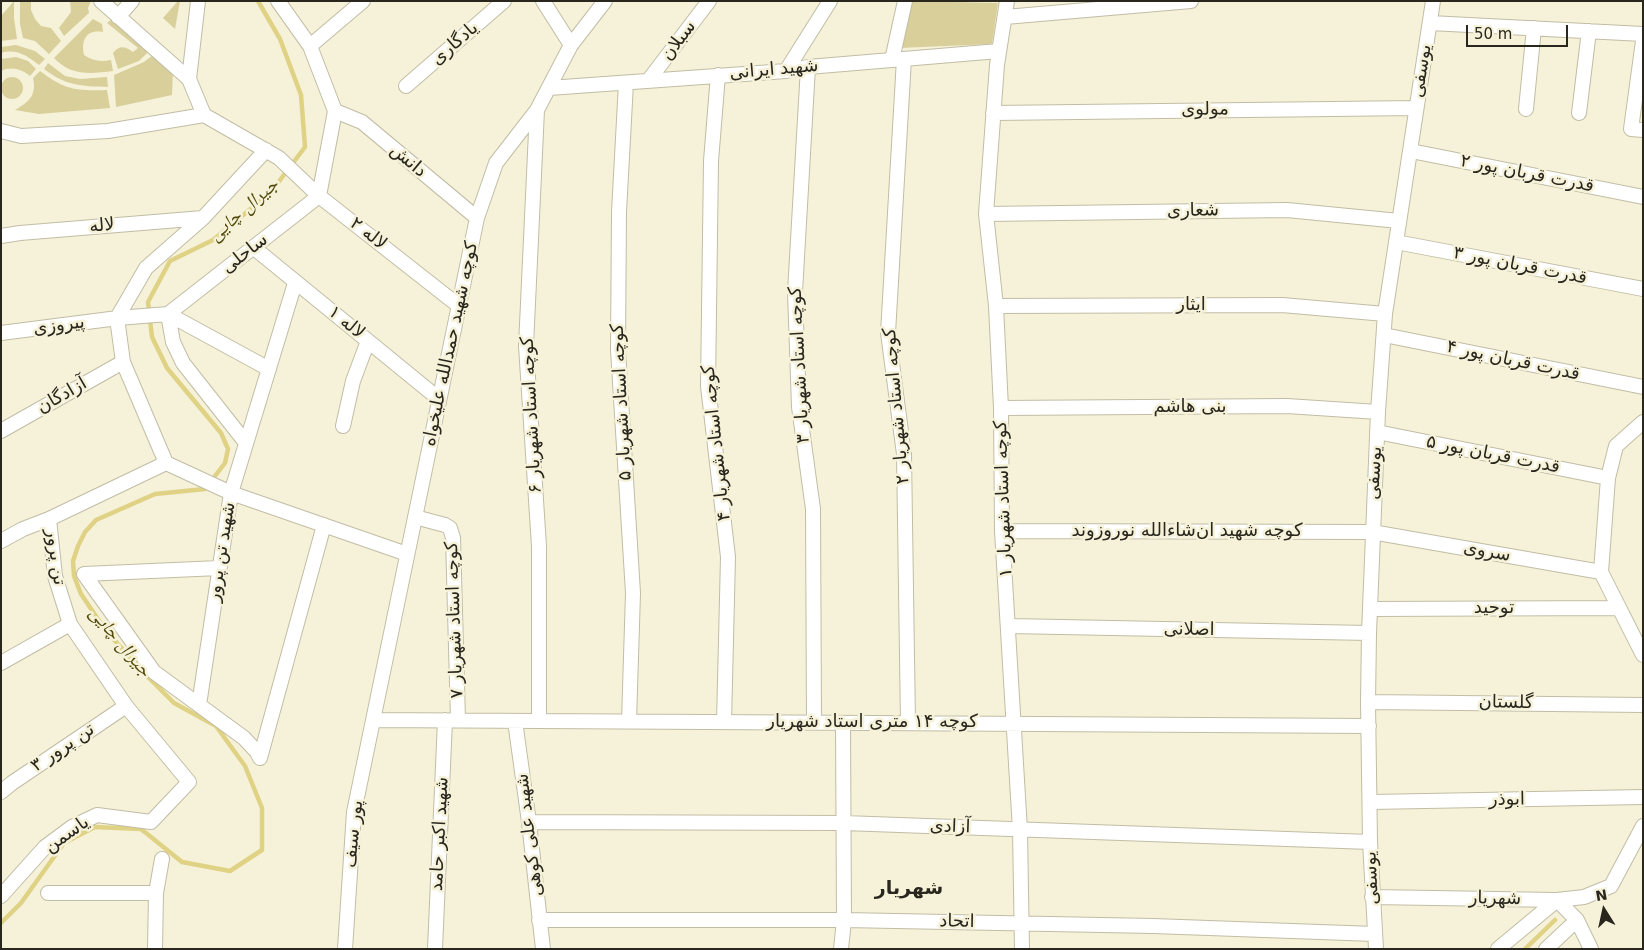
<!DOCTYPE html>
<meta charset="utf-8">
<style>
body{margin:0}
#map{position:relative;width:1644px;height:950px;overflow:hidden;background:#f6f2d9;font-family:"DejaVu Sans",sans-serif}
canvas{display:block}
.frame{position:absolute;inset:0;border:2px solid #28261d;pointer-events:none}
.north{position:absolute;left:1579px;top:885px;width:50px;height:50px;-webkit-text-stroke:4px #f6f2d9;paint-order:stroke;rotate:350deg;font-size:14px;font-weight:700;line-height:20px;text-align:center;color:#28261d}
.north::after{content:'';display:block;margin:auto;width:18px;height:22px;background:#28261d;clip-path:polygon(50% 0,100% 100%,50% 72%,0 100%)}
.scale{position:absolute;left:1466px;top:25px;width:102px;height:22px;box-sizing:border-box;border:2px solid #28261d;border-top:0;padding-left:6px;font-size:15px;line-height:18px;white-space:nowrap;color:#28261d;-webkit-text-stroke:4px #f6f2d9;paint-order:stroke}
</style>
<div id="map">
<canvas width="1644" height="950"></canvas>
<div class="frame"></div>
<div class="north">N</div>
<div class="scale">50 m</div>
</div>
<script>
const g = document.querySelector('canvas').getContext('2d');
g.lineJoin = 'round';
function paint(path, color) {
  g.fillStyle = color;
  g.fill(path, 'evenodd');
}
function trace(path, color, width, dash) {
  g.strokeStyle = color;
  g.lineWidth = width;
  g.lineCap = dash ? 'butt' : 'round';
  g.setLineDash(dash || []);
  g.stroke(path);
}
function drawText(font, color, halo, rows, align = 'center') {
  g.font = font + ' "DejaVu Sans","Noto Naskh Arabic",sans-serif';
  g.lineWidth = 5;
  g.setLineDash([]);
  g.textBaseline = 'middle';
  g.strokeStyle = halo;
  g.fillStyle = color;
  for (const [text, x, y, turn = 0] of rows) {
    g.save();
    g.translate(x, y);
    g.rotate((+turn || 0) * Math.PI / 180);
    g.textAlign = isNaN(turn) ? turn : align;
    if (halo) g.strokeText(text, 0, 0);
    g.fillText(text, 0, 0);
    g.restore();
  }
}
paint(new Path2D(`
 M14,1V18L17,39L1,41V16Z
 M20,1H31V10L35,19L41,26L51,28L61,41L49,54L35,41L23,38L20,24Z
 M70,1H91L88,8L89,13L64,36L59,28L71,12Z
 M178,1H180L175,29L163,18Z
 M907,1L998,3L992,44L900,48Z
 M113,18L150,50L139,61L118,69L113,53C119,45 125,46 133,52L138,48L107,23Z
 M93,19L102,24L103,32C86,29 81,40 84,55C93,61 100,62 111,60L113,71C90,74 71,76 54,58Z
 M16,45L35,51L45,59L39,65C28,56 16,48 1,53V47Z
 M153,55L173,71L172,95L116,107L114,75L144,62Z
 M16,57L28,61L36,69L30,76C21,69 12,66 1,71V59Z
 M48,63L65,76L80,79L107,77L108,87C81,86 66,86 44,69Z
 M40,71C65,90 76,91 107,90L110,108L39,114L15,110C29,102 37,95 33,78Z
 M1 88a11 11 0 1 1 22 0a11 11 0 1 1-22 0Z`), '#d8cf9b');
trace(new Path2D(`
 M1,923L21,903L64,843L95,827L141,829L182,862L230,871L262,850V808L245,766L216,726L174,703L147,676L106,631L81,594L74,576L73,561L78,546L85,532L96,520L155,494L205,489L225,463L228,449L221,433L167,368L152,337L148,302L170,261L213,240L271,192L305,147L301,95L280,39L258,1
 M1525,949L1555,920`), '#dfd284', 4.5);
const minor = new Path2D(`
 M543,1L571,45
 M1007,1L997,65L986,214L996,306L1001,408L1002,531L1020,830L1022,949
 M118,17L132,1
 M1005,17L1191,1
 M1430,23L1643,34
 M1643,41L1631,129L1643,130
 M310,46L363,1
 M904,59L888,333L904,454L908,723
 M892,60L905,1
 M808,67L795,292L799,407L813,509L814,722
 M786,71L830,1
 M718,75L711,161L708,386L728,557L724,722
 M189,79L198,1
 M648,81L709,1
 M626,83L619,212L618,350L633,593L629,721
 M406,86L504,1
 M549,88L786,71L808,67L999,51
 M1526,109L1534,28
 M537,110L526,346L539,546V720
 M335,111L362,122L477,218
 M993,113L1416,108
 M1579,113L1589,31
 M204,115L279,158L319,196L459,306
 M1,131L21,136L108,131L204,115L189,79L101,1
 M1411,151L1643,197
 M986,214L1287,210L1399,221
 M1,236L20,233L203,218
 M1396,242L1643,289
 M253,247L439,399
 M996,306L1282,305L1385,314
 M117,318L146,268L203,218L266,150
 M1,333L118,318L168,314L269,369
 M1384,335L1643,387
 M1001,408L1287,406L1378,412
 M1643,422L1616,446L1608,478L1601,572L1643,655
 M343,426L353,381L368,341
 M1,431L123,362
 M1377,432L1608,478
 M246,443L183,363L173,342L168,314L319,196L335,111L310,46L278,1
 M166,463L231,493L295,283
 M415,517L445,525L450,528L453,538L458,720
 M1002,531L1372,532L1601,572
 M1,541L23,529L49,519
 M219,568L84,574L154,672L244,738L257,752L260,758
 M1370,609L1619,608
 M1009,626L1369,633
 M1,663L70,624
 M1368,702L1643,705
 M199,705L231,493L407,554
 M374,720L1369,726
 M515,721L529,822L543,949
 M260,758L324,525
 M1,792L12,783L126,706
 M1371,802L1643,797
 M529,822L844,823L1370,842
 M48,893H156L155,949
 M156,893L162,859
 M1,896L45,847L72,827L97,815L151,822L189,782L126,706L70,624L55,576L49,519L166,463L123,362L117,318
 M1372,897L1557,900L1584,897L1611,886L1643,826
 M1557,900L1577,920L1591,949
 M539,920H844L1153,926L1375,934
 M345,949L354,812L477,218L496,163L537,110L571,45L605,1
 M435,949L445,720
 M841,949L844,920L843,723
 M1376,949L1370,842L1368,702L1369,633L1378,412L1385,314L1433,1
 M1498,949L1557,900
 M1546,949L1577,920`);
trace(minor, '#c1bda5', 16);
trace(minor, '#fff', 14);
drawText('18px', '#28261d', '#f6f2d9', [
 ["سبلان",679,41,-53],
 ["یادگاری",455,44,-41],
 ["شهید ایرانی",774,70,-5],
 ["یوسفی",1422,71,-81],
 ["مولوی",1205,110,-1],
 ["دانش",408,161,40],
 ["قدرت قربان پور ۲",1527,174,11],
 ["شعاری",1193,211,-1],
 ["لاله",102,226,-5],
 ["لاله ۲",368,234,38],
 ["ساحلی",245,254,-38],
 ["قدرت قربان پور ۳",1520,266,11],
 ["ایثار",1191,305],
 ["لاله ۱",346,323,39],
 ["پیروزی",59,326,-8],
 ["کوچه شهید حمدالله علیخواه",451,344,-78],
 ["قدرت قربان پور ۴",1513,361,12],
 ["کوچه استاد شهریار ۳",800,365,-93],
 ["آزادگان",62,396,-30],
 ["کوچه استاد شهریار ۵",622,402,-93],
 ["کوچه استاد شهریار ۲",897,406,-95],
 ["بنی هاشم",1190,407],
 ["کوچه استاد شهریار ۶",532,415,-93],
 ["کوچه استاد شهریار ۴",717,443,-96],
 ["قدرت قربان پور ۵",1493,455,11],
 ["یوسفی",1375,473,-87],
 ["کوچه استاد شهریار ۱",1004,499,-92],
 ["کوچه شهید ان‌شاءالله نوروزوند",1187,531],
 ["شهید تن پرور",222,552,-81],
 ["سروی",1487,552,10],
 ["تن پرور",55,557,82],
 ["توحید",1494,608],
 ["کوچه استاد شهریار ۷",455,620,-92],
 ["اصلانی",1189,630,1],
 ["گلستان",1506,703,1],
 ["کوچه ۱۴ متری استاد شهریار",872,722],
 ["تن پرور ۳",63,748,-34],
 ["ابوذر",1507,800,-1],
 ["آزادی",950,827,2],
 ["پور سیف",354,834,-84],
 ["شهید اکبر حامد",440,834,-87],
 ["یاسمن",67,835,-35],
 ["شهید علی کوهی",530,835,-97],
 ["یوسفی",1372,878,-93],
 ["شهریار",1495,899,1],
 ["اتحاد",957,922,1]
]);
drawText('italic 19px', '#52490b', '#f6f2d9', [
 ["جیرال چایی",244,210,-41],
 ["جیرال چایی",120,642,50]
]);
drawText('bold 19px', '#28261d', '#f6f2d9', [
 ["شهریار",909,889]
]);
</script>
